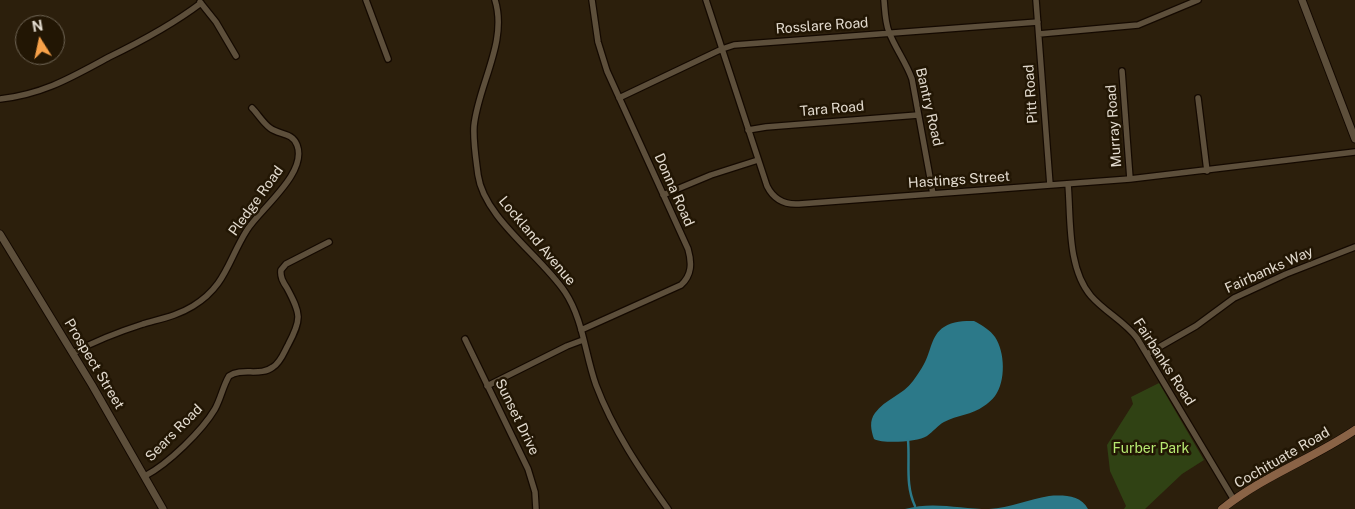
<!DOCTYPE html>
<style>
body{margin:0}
#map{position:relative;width:1355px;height:509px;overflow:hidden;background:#2c1f0c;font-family:"Public Sans",sans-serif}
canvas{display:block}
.north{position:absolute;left:15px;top:15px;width:50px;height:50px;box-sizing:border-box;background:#221604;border:1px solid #6f6555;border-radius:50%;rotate:350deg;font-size:14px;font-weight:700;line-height:20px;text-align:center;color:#e3dbcf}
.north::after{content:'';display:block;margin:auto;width:18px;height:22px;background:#f7a149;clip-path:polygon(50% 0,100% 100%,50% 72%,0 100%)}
</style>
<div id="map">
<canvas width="1355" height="509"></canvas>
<div class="north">N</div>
</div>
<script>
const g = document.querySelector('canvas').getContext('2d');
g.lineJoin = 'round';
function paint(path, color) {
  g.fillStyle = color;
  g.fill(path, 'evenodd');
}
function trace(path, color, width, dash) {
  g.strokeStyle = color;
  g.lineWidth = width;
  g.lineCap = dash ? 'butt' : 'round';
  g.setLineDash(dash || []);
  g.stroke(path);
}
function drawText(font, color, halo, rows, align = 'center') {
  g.font = font + ' "Public Sans",sans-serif';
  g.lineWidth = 5;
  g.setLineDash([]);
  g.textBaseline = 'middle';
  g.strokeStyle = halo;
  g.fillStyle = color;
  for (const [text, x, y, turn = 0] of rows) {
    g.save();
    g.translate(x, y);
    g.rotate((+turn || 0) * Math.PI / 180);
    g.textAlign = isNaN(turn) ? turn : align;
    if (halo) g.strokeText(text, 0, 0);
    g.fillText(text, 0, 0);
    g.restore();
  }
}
paint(new Path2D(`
 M1159,383L1204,460L1182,474L1145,509H1124L1126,506L1110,471L1107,445L1133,404L1131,397Z`), '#304214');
paint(new Path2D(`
 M974,321C982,325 990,330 995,337C1005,352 1006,381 995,396C992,400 987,404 984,406C972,415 957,415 944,422C938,425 933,432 927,436C918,442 883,444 874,439C871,430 869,421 875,413C885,399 903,395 913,381C917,375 921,370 924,364C931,352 931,335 944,327C953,321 964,321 974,321Z
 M1049,496C1063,495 1081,495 1088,509H905C933,501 960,509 989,509C1010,508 1029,499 1049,496Z`), '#2c7989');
trace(new Path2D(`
 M908,440C910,463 905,485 915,506`), '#2c7989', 2.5);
const minor = new Path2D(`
 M366,0L388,59
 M495,0C508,42 478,85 474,126C473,142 476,159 478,175C484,218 541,256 565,292C583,319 585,354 596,385C613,430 640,470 668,509
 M706,0L767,186C774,200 785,205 799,204L1130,179L1355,152
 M884,0C885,11 885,22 889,32C895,48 906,62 912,79L933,194
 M1036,0L1050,185
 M200,2L216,22L236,56
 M1039,34L1138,25L1198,0
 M1122,71L1130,179
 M619,98L722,49L734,45L1038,22
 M1198,98L1207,171
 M0,99C44,94 72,77 109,57C142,41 172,25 201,3
 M748,130L766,127L918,115
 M1068,184C1071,219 1067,268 1091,296C1105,312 1124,321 1137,338L1234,500
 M663,195L711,175L758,160
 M581,330L681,285C692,275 692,263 688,249L607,71L598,42L592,0
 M465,339L528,469L535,492L536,509
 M73,353C95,341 118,332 143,324C160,319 177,316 193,306C226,286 228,260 247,230C260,209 308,173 297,145C292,132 279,135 270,128C263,123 258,114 252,108
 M1147,354L1196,326L1234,298L1286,274L1355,247
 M487,386L567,346L583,340
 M145,476C168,464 202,431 215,409C221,398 223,386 229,376C242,367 260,377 273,367C281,362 284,352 288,345C302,319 301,314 287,288C283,282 280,277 281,270L286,264L329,242`);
const tertiary = new Path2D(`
 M1302,0L1355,139
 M0,234L92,385L163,509`);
const secondary = new Path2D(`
 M1222,509C1263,476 1312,459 1355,430`);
trace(minor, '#140900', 8);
trace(tertiary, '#140900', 9);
trace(secondary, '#140900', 9);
trace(minor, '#5d4f3b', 5.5);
trace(tertiary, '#5d4f3b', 7);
trace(secondary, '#8a6346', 8);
drawText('14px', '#e3dbcf', '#221604', [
 ["Rosslare Road",822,26,-4],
 ["Pitt Road",1031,94,-94],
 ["Bantry Road",929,107,77],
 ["Tara Road",832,109,-5],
 ["Murray Road",1114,126,-94],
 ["Hastings Street",959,180,-4],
 ["Donna Road",674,190,66],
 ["Pledge Road",256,201,-54],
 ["Lockland Avenue",537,241,50],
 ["Fairbanks Way",1269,270,-24],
 ["Fairbanks Road",1164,362,57],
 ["Prospect Street",94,364,59],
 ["Sunset Drive",517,417,64],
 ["Sears Road",174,433,-45],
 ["Cochituate Road",1282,458,-30]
]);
drawText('14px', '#b7e971', '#221604', [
 ["Furber Park",1151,449]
]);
</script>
